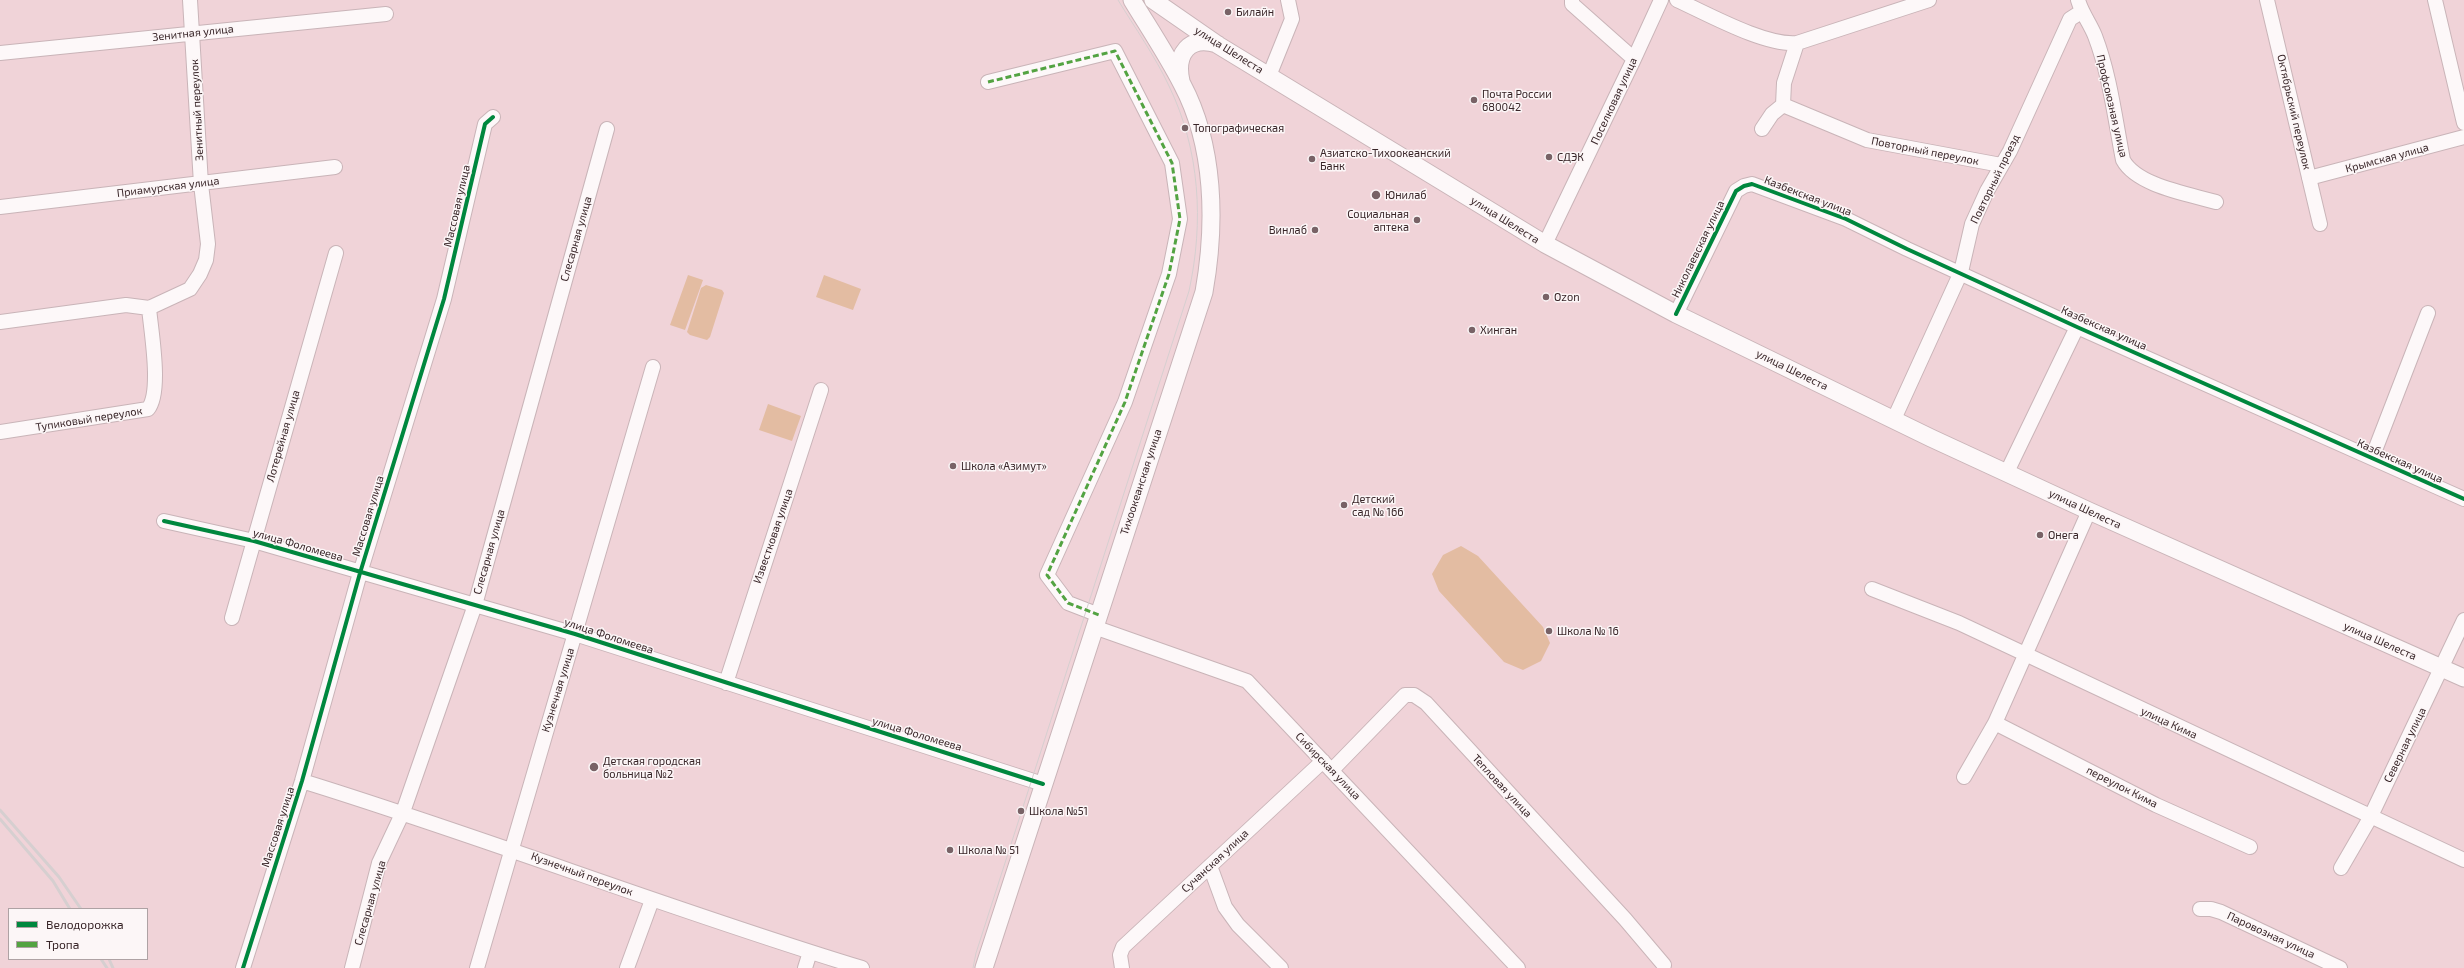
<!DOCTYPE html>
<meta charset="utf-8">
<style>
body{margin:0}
#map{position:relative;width:2464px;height:968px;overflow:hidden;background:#f0d3d8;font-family:"Exo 2",sans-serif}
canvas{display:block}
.legend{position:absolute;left:8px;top:908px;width:140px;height:52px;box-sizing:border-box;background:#fcf6f7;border:1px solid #aea2a4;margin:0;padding:5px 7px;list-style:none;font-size:12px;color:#382528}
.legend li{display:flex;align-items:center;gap:8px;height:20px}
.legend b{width:20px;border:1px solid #aea2a4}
</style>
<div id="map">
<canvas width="2464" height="968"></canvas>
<ul class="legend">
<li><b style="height:5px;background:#00873e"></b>Велодорожка</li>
<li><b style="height:5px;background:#53a342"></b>Тропа</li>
</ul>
</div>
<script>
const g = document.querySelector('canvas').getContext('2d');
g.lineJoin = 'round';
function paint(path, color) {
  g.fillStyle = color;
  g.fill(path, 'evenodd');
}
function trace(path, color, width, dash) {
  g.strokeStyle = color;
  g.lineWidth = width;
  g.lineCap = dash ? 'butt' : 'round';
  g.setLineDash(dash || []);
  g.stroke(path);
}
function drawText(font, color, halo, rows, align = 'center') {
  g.font = font + ' "Exo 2",sans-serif';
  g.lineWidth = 3;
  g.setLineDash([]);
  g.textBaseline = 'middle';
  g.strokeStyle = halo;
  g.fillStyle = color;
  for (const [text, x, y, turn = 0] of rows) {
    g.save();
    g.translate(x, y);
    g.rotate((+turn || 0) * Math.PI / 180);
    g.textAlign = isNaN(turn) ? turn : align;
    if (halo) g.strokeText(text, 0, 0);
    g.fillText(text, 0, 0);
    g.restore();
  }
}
paint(new Path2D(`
 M688,275L703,280L685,330L670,325Z
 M824,275L861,289L853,310L816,297Z
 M706,285L722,290L724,293L710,337L707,340L690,335L687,332L701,288Z
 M768,404L801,416L792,441L759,430Z
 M1461,546L1478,556L1543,627L1550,643L1541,661L1523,670L1504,662L1439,591L1432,574L1443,555Z`), '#e3bca2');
const minor = new Path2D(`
 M1572,0V4L1634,59
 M1677,0C1708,14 1765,46 1797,43L1929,0
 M2078,0C2082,14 2090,23 2095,36C2110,75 2115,119 2123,160C2137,186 2189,194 2216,202
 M2267,0L2320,224
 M2435,0L2464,123
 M0,53L386,14
 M1269,76L1292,19L1288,0
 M988,82L1115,51L1172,163L1180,219L1169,274L1125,402L1047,575L1068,603L1099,615
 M1783,105L1867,140L2001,165
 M1762,129L1772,114L1783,105L1784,83L1797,43
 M2309,178L2464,137
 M0,207L335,167
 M1545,244L1634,59L1661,0
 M1676,314L1736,191L1744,186L1752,184L1846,219L1907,249L2077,327L2464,499
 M0,322L126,305L149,308L190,289L200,274L206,260L208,244L201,184L190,0
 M1894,419L1961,272L1972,224L1987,191L2010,151L2070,19L2081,12
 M0,432L148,409C162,392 151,331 149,308
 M2372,458L2428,313
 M2007,472L2077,327
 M164,521L254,541L575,634L1043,784
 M1872,589L1959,623L2464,860
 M232,618L336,253
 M1094,627L1247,681L1518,968
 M726,683L821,390
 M1995,723L2156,805L2250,847
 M1332,770L1405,695H1414L1426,703L1625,919L1664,965
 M1964,777L1995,723L2089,511
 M302,781C490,839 674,911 862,968
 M1210,866L1225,907L1238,925L1281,968
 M2341,868L2370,818L2464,620
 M2200,909H2211L2221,912L2340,968
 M243,968L302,781L360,573L444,299L485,124L493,117
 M352,968L379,863L403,812L475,605L607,129
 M477,968L653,367
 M627,968L652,900
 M805,968L810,952
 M1122,968L1120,955L1123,947L1323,761`);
const major = new Path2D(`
 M1153,0L1218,45L1545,244L1676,314L1931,438L2089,511L2464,678
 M1181,81C1175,54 1189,35 1217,44
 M984,968L1204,292C1216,224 1215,146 1182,84C1167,55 1149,28 1132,0`);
trace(minor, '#c9b4b8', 16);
trace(major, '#c9b4b8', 19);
trace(minor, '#fdf8f9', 14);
trace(major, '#fdf8f9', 17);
trace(new Path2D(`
 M973,968L976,953L1189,291C1204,222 1200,150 1169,86C1155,56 1135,28 1118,0`), '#d6cfd0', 1);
trace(new Path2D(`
 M0,810L59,877L81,909
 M0,819L53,881L70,909
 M101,959L107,968
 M109,959L113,968`), '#d6cfd0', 3);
trace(new Path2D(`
 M988,82L1115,51L1172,163L1180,219L1169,274L1125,402L1047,575L1068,603L1099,615`), '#53a342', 3, [6, 3]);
trace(new Path2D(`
 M1676,314L1736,191L1744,186L1752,184L1846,219L1907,249L2077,327L2464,499
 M164,521L254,541L575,634L1043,784
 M243,968L302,781L360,573L444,299L485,124L493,117`), '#00873e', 4);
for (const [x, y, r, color] of [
 [1228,12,4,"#786266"],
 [1474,100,4,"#786266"],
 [1185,128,4,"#786266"],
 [1549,157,4,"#786266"],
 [1312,159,4,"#786266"],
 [1376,195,5,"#786266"],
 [1417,220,4,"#786266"],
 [1315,230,4,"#786266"],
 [1546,297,4,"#786266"],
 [1472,330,4,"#786266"],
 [953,466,4,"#786266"],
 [1344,505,4,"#786266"],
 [2040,535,4,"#786266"],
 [1549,631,4,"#786266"],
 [594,767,5,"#786266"],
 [1021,811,4,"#786266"],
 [950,850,4,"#786266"]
]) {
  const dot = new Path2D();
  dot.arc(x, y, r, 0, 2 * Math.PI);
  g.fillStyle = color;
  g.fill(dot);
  trace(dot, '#fcf6f7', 1.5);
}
drawText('11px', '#382528', '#fcf6f7', [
 ["Билайн",1236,12],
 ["Почта России",1482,94],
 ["680042",1482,107],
 ["Топографическая",1193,128],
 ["Азиатско-Тихоокеанский",1320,153],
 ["Банк",1320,166],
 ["СДЭК",1557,157],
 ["Юнилаб",1385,195],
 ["Социальная",1409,214,"right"],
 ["аптека",1409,227,"right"],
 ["Винлаб",1307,230,"right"],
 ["Ozon",1554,297],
 ["Хинган",1480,330],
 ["Школа «Азимут»",961,466],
 ["Детский",1352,499],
 ["сад № 166",1352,512],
 ["Онега",2048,535],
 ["Школа № 16",1557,631],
 ["Детская городская",603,761],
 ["больница №2",603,774],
 ["Школа №51",1029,811],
 ["Школа № 51",958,850]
], 'left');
drawText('11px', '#382528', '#fcf6f7', [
 ["Зенитная улица",193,33,-6],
 ["улица Шелеста",1229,50,32],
 ["Поселковая улица",1614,101,-65],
 ["Профсоюзная улица",2112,106,77],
 ["Зенитный переулок",197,110,-93],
 ["Октябрьский переулок",2294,112,77],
 ["Повторный переулок",1925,151,11],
 ["Крымская улица",2387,158,-15],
 ["Повторный проезд",1995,179,-64],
 ["Приамурская улица",168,187,-7],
 ["Казбекская улица",1808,196,21],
 ["Массовая улица",457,206,-77],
 ["улица Шелеста",1505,220,32],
 ["Слесарная улица",576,239,-74],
 ["Николаевская улица",1698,249,-64],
 ["Казбекская улица",2104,328,24],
 ["улица Шелеста",1792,370,26],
 ["Тупиковый переулок",89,419,-9],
 ["Лотерейная улица",283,436,-74],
 ["Казбекская улица",2400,461,24],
 ["Тихоокеанская улица",1141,482,-72],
 ["улица Шелеста",2085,509,25],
 ["Массовая улица",368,516,-73],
 ["Известковая улица",773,536,-71],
 ["улица Фоломеева",298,545,16],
 ["Слесарная улица",489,552,-74],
 ["улица Фоломеева",609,636,18],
 ["улица Шелеста",2380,641,24],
 ["Кузнечная улица",558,690,-73],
 ["улица Кима",2169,723,25],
 ["улица Фоломеева",917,734,17],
 ["Северная улица",2405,745,-64],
 ["Сибирская улица",1328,766,46],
 ["Тепловая улица",1502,786,47],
 ["переулок Кима",2122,787,27],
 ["Массовая улица",278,827,-72],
 ["Сучанская улица",1215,861,-43],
 ["Кузнечный переулок",582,874,20],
 ["Слесарная улица",370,903,-74],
 ["Паровозная улица",2271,935,25]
]);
</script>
